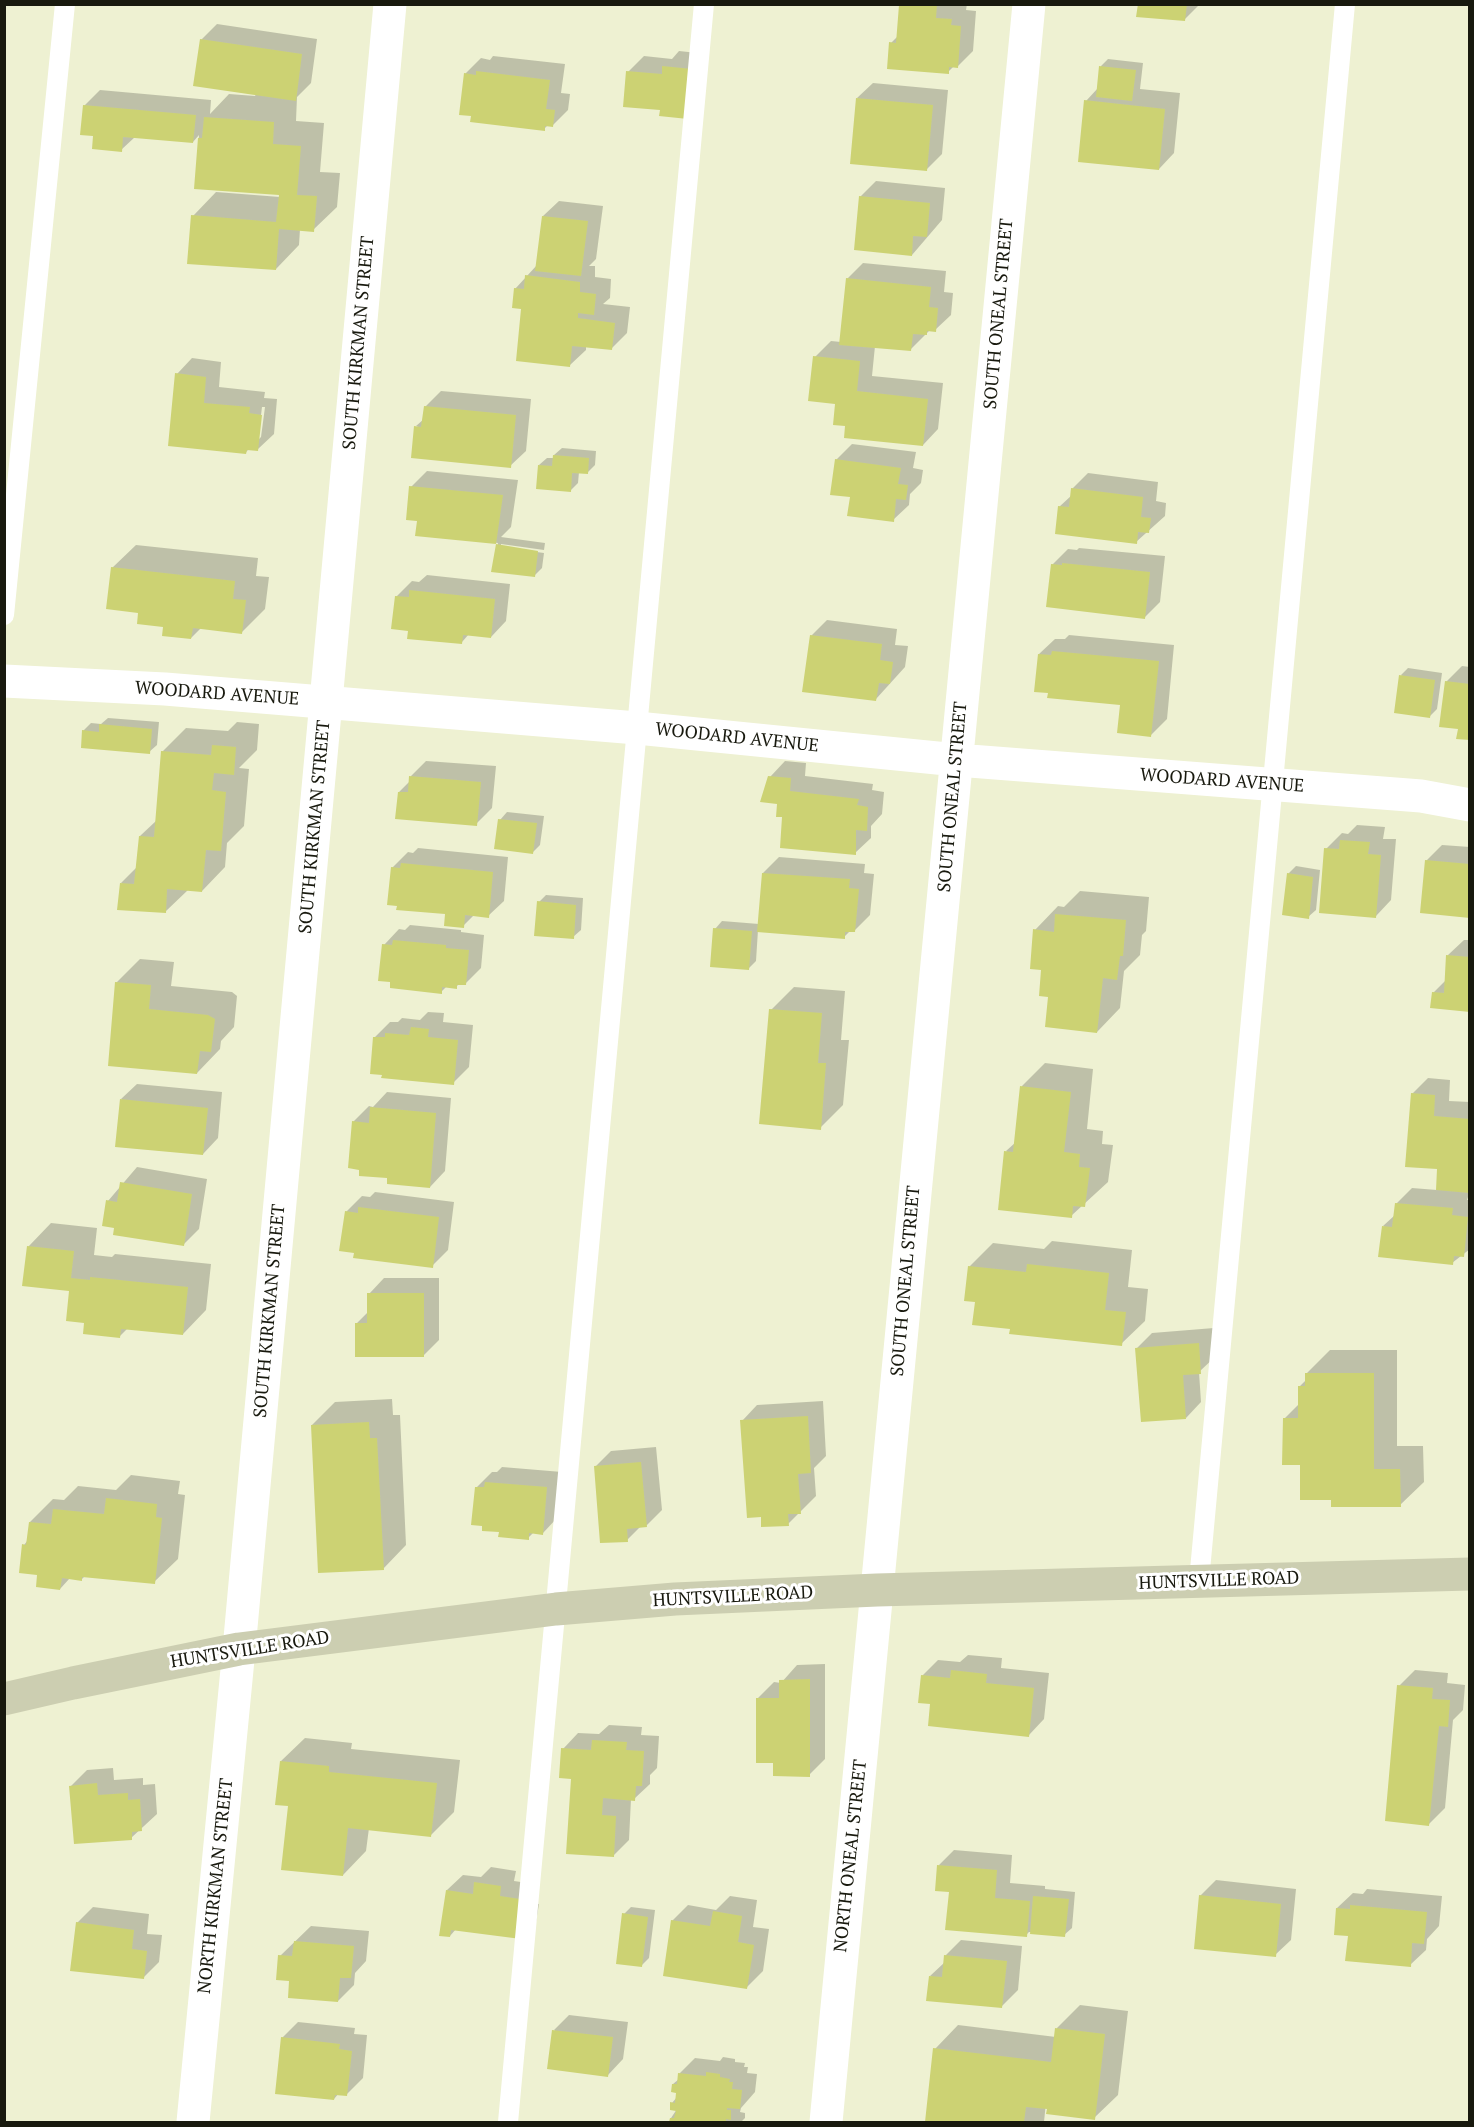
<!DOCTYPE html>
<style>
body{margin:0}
#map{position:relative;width:1474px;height:2127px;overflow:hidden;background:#eef1d2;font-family:"PT Serif",serif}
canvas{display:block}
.frame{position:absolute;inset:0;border:6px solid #18190e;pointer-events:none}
</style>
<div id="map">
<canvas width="1474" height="2127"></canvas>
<div class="frame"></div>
</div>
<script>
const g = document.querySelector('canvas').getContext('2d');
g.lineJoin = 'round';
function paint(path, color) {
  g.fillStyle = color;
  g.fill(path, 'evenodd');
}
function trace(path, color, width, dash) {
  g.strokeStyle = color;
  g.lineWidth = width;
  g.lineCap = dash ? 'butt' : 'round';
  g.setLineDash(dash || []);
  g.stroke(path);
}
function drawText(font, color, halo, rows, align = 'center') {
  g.font = font + ' "PT Serif",serif';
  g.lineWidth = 6;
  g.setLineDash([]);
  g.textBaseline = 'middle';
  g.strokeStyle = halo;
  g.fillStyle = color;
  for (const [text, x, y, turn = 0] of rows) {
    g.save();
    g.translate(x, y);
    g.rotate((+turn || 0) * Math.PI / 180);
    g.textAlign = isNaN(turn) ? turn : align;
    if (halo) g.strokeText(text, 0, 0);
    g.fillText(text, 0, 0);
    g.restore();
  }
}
paint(new Path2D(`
 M902,4H967L966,10L976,11L973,51L957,67L954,66L948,72L891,43L899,35Z
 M1139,4H1200L1184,20Z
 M217,24L317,39L311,83L297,97L296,121L324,123L320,172L340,173L337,207L313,230L300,229L299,245L276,269L193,216L216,192L280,197V194L196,187L199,135L193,142L135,137L121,150L95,134L84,106L100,90L211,100L210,114L229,94L255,96L256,94L201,40Z
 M679,51L707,54L661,109L628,72L644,56L672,59Z
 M493,56L565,64L561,93L570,94L568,110L552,126L548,125L544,129L465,74L481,58L490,60Z
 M1108,59L1143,63L1140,89L1180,93L1174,153L1159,169L1086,101L1098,88L1101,66Z
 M873,83L948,90L942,154L926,170L857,98Z
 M876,181L945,188L942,220L912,255L860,197Z
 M559,201L603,206L596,259L589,266H595V277L611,279L610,298L603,304L630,307L627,333L611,349L586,346V350L570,365L522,308L515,289L537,265L543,216Z
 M863,263L946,271L944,292L953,293L951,315L935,330H930L910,350L875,346L872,376L943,383L938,429L923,445L846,425L815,357L831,341L841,342L847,279Z
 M192,358L221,362L219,387L265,392L264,398L277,399L274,434L258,449L250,448L246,452L177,374ZM262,407H265L261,437L258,440Z
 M441,391L531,399L526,451L510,466L416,426L424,419L425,407Z
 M852,444L916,452L913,468L923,470L921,483L910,494L909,505L893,520L851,496L836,460Z
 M562,448L596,451L595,465L587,473L579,472L578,483L570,491L539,465L547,458H554V455Z
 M427,471L518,480L511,527L501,537L545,543L544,550L501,544V547L544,553L542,568L534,576L493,570L498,543L417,534L419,520L411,487Z
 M1088,473L1158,482L1156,501L1166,503L1165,516L1136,542L1059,507L1072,495V489Z
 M136,545L258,558L256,576L269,577L265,609L242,632L201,628L191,638L165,626L140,612L112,568Z
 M1079,548L1165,556L1160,602L1144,618L1052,565L1068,549L1077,550Z
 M427,575L510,584L506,621L491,637L469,634L462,642L410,629L396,597L412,581L419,582Z
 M827,620L897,629L895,645L908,646L905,667L876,699L811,636Z
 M1069,635L1174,645L1167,719L1151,735L1122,703L1049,691L1039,654L1055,639H1065Z
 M1462,666L1470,667V739L1460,728L1446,682Z
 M1408,668L1442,673L1437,709L1430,716L1401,675Z
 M108,718L159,722L157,745L149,752L83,731L91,723L101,724Z
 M237,722L259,724L257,750L239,768L249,769L244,826L227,843L225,867L202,891L188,890L165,912L121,883L137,867L140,836L157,820L162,752L186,728L228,731Z
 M426,761L496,766L492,808L476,824L399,792L410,781L411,776Z
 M785,761L806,763L805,776L873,784L872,790L884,792L882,814L871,826V838L855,853L778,802L770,777Z
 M507,812L544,816L540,845L533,852L500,820Z
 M1357,825L1385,827L1383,839H1396L1391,900L1376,916L1326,849L1342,833L1348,834Z
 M1442,845L1470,847V916L1426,861Z
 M418,848L508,857L504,901L488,916L474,915L463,926L392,868L408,852L413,853Z
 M779,857L865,864L864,873L874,874L870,915L855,930H851L844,937L758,930L756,961L749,968L715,929L722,921L759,924L763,873Z
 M1296,866L1320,870L1316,910L1308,917L1288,874Z
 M1080,891L1149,897L1146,931L1142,935L1140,955L1124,971L1120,1008L1097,1032L1050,995L1035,930L1058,906L1064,907Z
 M546,895L583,898L581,930L573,937L539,902Z
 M410,925L461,930V932L484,935L481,968L465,984L460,983L456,987L447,986L441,992L384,945L399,929L405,930Z
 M1464,940H1470V1010L1433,993L1446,980L1448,955Z
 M140,959L174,962L171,986L232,992L237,996L234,1027L221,1041L220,1049L197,1073L116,983Z
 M794,987L845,991L841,1040H849L843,1105L820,1128L771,1010Z
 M428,1012L444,1013L443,1022L473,1025L469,1067L453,1083L375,1037L390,1022H398L402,1018L420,1020Z
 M1045,1063L1093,1069L1087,1129L1103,1131L1102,1144L1113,1145L1108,1182L1071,1216L1006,1151L1016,1142L1022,1086Z
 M1428,1078L1450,1080L1449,1101L1470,1102V1191L1467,1200H1470V1249L1452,1263L1383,1226L1395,1215L1396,1204L1412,1188L1437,1190L1439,1168L1412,1094Z
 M137,1084L222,1092L218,1138L203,1154L121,1099Z
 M387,1092L451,1098L445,1171L430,1187L389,1177L353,1122L369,1106L373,1107Z
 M137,1167L207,1179L199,1229L183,1245L115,1227L108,1201Z
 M375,1192L454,1202L448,1250L432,1266L346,1212L362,1196L370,1197Z
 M51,1223L97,1228L94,1255L112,1257L115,1254L211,1264L206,1310L183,1334L128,1328L120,1336L85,1321L71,1290L28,1247Z
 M1052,1241L1132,1250L1128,1287L1148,1289L1145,1321L1121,1344L1011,1327L976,1301L969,1267L993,1243L1044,1249Z
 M384,1278H439V1340L423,1356L356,1324L369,1311V1294Z
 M1214,1328L1216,1356L1199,1372L1201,1402L1186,1418L1137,1348L1152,1333Z
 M1330,1350H1397V1446H1423L1424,1482L1400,1505L1332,1498L1284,1419L1300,1403V1386L1307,1379V1373Z
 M392,1399L393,1415H400L406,1545L383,1569L312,1425L335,1402Z
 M823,1401L826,1456L814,1468L816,1496L788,1524L762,1516L742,1421L757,1405Z
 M656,1447L662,1510L646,1526H641L627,1540L595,1467L611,1451Z
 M502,1467L562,1472L558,1517L543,1533L534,1532L528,1538L501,1531L476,1488L492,1472H497Z
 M131,1475L180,1481L178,1494L185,1495L178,1559L154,1582L86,1575L82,1579L70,1578L60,1589L39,1573L24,1545L28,1540L30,1522L53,1499L64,1500L78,1486L116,1490Z
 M968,1655L1002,1658L1001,1668L1049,1673L1044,1719L1029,1735L931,1703L922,1676L938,1660L960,1662Z
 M825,1664V1759L809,1775L775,1761L758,1698L774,1682L781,1683L797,1665Z
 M1415,1670L1448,1673L1447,1683L1465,1685L1463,1710L1453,1720L1445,1808L1429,1824L1399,1686Z
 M609,1725L642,1727L641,1735L659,1736L657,1768L650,1775V1784L634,1799H631L629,1840L613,1856L573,1778L563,1749L578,1733L599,1734Z
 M305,1738L352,1743L351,1749L460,1760L454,1812L431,1835L369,1828L366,1851L343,1875L290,1805L281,1761Z
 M113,1768L114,1780L143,1778V1785L155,1784L157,1814L131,1838L71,1786L87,1770Z
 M954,1850L1012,1855L1010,1883L1045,1886V1889L1075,1892L1072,1928L1064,1935L1029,1932L1026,1935L950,1890L939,1865Z
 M491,1867L516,1871L514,1881L535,1884L533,1903L539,1904L536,1922L521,1938L456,1929L450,1936L447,1890L463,1875L481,1877Z
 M1216,1880L1296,1889L1291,1940L1275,1955L1200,1896Z
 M1367,1889L1442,1896L1439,1926L1427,1939L1426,1950L1410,1965L1349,1935L1337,1908L1353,1893L1363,1894Z
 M730,1896L757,1900L753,1927L769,1929L763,1971L747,1987L672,1921L688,1905L716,1910Z
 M93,1907L149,1914L147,1934L162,1935L159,1962L143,1978L77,1923Z
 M631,1907L655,1910L649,1958L641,1966L624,1914Z
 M311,1926L369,1931L366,1961L355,1973L354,1985L338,2001L290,1980L280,1956Z
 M961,1940L1022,1946L1018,1990L1002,2006L930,1976L945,1962V1956Z
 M1080,2005L1128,2011L1118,2095L1094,2118L1046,2102L1044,2122H926L935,2049L958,2025L1056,2037L1057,2028Z
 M569,2015L628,2022L623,2059L608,2075L554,2030Z
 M298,2022L355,2028L354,2034L367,2035L363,2078L347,2094L339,2093L334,2099L282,2038Z
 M723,2057L735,2059V2062L745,2063L744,2067H748L747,2073L757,2074L755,2092L741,2108L740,2112L745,2113V2118L741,2122H671V2118L677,2109L672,2103L677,2097L678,2091L673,2084L679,2079V2074L695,2058L720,2061Z`), '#0003');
paint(new Path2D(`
 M909,4H937L936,18L952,19L951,25L961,26L958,68L949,67V74L887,69L889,42L896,43L899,5Z
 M1138,4H1187L1185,21L1136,17Z
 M200,39L302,54L296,101L193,86Z
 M662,66L692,69L688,119L659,116L660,110L623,107L626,71L662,74Z
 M1099,66L1136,70L1132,101L1096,97Z
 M476,71L550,80L546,109L555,110L553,127L545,126V131L470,122L471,116L459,115L464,73L476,75Z
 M856,98L933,105L927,171L850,164Z
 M1084,100L1165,109L1159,170L1078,162Z
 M83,105L196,115L193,143L123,137L122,152L92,149L93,136L80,135Z
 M204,117L274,122L273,144L301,146L297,195L317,196L314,232L279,229L276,270L187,264L191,215L276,222L279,195L194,189L198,138H202Z
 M859,196L930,203L927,237L913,236L912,256L854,250Z
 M542,216L588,221L581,276L535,271Z
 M525,275L580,282V292L596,294L594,315L578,313V318L615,323L612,350L572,346L570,367L516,361L521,309L512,308L514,288L524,289Z
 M846,278L931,287L929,307L938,308L936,332L927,331V335L913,334L911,351L839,345Z
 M813,356L860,361L857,391L928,399L923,446L844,438L845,426L833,425L835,404L808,401Z
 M175,373L206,377L204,403L250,407L249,413L262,415L258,451L247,450L246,454L168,446Z
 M424,406L516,415L511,468L411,458L414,426L421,427Z
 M553,455L589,458L588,474L572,473L571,492L536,489L538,465L552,466Z
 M835,459L901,468L898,484L908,485L906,500L896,499L894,522L847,516L850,497L830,495Z
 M409,486L503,495L496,544L415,536L417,521L406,520Z
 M1071,488L1143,497L1141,517L1151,518L1149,533L1138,532L1137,544L1055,534L1058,506L1069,507Z
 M496,544L538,551L535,577L491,572Z
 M1062,563L1150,572L1145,619L1046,607L1051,564L1062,565Z
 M111,567L235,581L233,599L246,600L242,634L193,628L191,639L162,636L163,627L137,624L138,613L106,609Z
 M409,590L495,599L491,638L463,635L462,644L407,639L408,631L391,629L395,596L409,597Z
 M810,635L882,644L880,660L893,662L890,684L879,683L876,701L802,692Z
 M1052,651L1159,661L1151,737L1117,733L1120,705L1047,698L1048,693L1034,692L1038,654L1051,655Z
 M1399,675L1435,680L1430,718L1394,713Z
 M1445,681L1470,684V740L1456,739L1458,729L1439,727Z
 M99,724L152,729L150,754L81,748L82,730L99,732Z
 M212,745L236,747L234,775L214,773L212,790L226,792L221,851L206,850L202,892L167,889L166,913L117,910L120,883L134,884L139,836L154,837L161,751L211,755Z
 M409,776L481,782L477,826L395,819L398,792H408Z
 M768,776L791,778L790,791L859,799L857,805L868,807L867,831L856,830V855L780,848L782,817H776L777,804L760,802Z
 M498,819L537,823L533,854L494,849Z
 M1340,840L1370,842L1368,854L1381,855L1376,918L1319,913L1324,848L1339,849Z
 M1425,860L1470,864V918L1420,913Z
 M401,863L493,872L489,918L465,915L464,928L444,926L445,914L396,910L397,906L387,905L391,867L400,868Z
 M762,873L850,879L849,888L859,889L855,932H845V939L757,932Z
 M1287,873L1313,877L1309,919L1282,915Z
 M537,901L576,905L574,939L534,936Z
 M1055,914L1126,920L1123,956H1120L1117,980L1103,978L1097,1033L1045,1027L1048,997L1039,996L1041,970L1030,969L1033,929L1054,932Z
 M713,928L752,931L749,970L710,967Z
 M393,940L446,945V948L469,950L466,985H457V989L442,987V994L390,988V982L378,981L382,944L392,945Z
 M1446,955L1470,957V1012L1430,1008L1432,992L1444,993Z
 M115,982L151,985L149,1009L208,1015L215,1019L211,1052L200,1051L197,1074L108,1066Z
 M769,1009L822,1013L818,1063H826L821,1130L759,1124Z
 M411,1027L429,1029L428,1037L458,1040L454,1085L381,1078L382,1075L370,1074L373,1037H385V1033L409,1035Z
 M1020,1086L1071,1092L1064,1152L1080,1154L1079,1167L1090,1168L1085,1207L1073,1206L1072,1218L998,1210L1004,1151L1013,1152Z
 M1411,1093L1435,1095L1434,1116L1470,1119V1193L1436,1190L1437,1169L1405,1167Z
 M120,1099L208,1108L203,1155L115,1147Z
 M370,1107L436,1113L430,1188L387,1184V1178L359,1176V1170L348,1168L352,1121L369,1123Z
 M120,1182L192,1194L184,1246L113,1235L114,1228L102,1226L106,1200L117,1202Z
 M1395,1203L1453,1208L1452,1215L1468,1217L1464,1257L1454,1256L1453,1265L1378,1257L1382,1226L1392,1227Z
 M358,1207L439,1217L433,1268L353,1258L354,1253L339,1251L345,1211L358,1213Z
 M27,1246L74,1251L71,1278L90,1280V1277L188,1287L183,1335L121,1329L120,1338L83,1334L84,1323L66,1321L69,1291L22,1286Z
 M1027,1264L1109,1273L1105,1310L1126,1312L1122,1346L1009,1334L1010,1329L972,1325L975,1302L964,1301L968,1266L1026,1272Z
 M367,1293H424V1357H355V1323H367Z
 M1199,1343L1201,1374L1183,1375L1186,1419L1141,1422L1135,1348Z
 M1305,1373H1374V1469H1400L1401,1507H1331V1500H1300V1465H1282L1283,1418H1298V1386H1305Z
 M808,1416L811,1473L798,1474L801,1514H788L789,1526L761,1527V1517L747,1518L740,1420Z
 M369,1422L370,1438H377L384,1570L318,1573L311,1425Z
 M641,1462L647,1527L627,1529L628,1542L600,1543L594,1466Z
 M485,1482L547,1487L543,1535L529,1533V1540L498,1537L499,1532L482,1531V1526L471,1525L475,1487H484Z
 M106,1498L157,1504L156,1517L162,1518L155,1584L82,1577V1581L62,1578L60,1590L36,1587L37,1575L19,1573L22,1544L26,1545L29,1522L51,1524L53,1509L104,1514Z
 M951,1670L987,1674L986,1683L1034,1688L1029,1737L928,1726L930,1704L918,1703L921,1675L950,1678Z
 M810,1679V1777L773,1776V1763H756V1698H779V1680Z
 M1397,1685L1433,1688L1432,1699L1450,1700L1448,1727L1439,1726L1429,1826L1385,1821Z
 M592,1740L627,1742L626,1750L644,1751L642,1786H636L635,1801L603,1798L602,1815L616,1816L614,1857L566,1854L571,1779L559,1778L561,1748L591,1750Z
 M280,1761L329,1766V1772L437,1783L431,1837L348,1828L343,1876L281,1870L288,1806L275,1805Z
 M97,1783L98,1795L128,1793V1800L140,1799L142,1831L132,1832V1840L74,1844L69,1786Z
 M937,1865L997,1870L995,1898L1030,1901L1027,1937L945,1930L949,1892L935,1891Z
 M474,1882L501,1886L500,1896L520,1899L521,1939L451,1930L450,1937L439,1936L446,1890L473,1894Z
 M1199,1895L1281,1904L1276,1957L1194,1949Z
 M1033,1896L1069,1899L1065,1937L1030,1934Z
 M1350,1905L1427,1912L1424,1944L1412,1943L1411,1967L1345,1961L1348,1936L1334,1935L1336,1908L1350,1909Z
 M713,1911L742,1916L738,1942L754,1945L747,1989L663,1976L671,1920L710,1926Z
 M622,1913L648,1917L642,1967L616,1964Z
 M76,1922L134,1930L132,1949L147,1951L144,1979L70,1971Z
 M294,1941L354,1946L351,1978H340L338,2002L288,1998L289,1981L276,1980L278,1955L292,1956Z
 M944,1955L1007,1961L1002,2008L926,2001L929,1976L942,1977Z
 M1055,2028L1105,2034L1095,2120L1046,2114L1047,2109L1026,2107L1024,2122H925L933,2048L1051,2062Z
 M552,2030L613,2037L608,2077L547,2069Z
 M281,2037L340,2044L339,2049L352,2051L347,2096L335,2095L334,2100L275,2094Z
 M706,2072L720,2074V2077L730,2079L729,2082H733L732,2089L742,2090L740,2109L727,2108V2110H731V2120L726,2119V2122H669L670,2118H674L676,2111L670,2110V2102L675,2103L676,2093L671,2092L672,2084H677L678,2073L706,2076Z`), '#ccd273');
trace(new Path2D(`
 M4,615L65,4
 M1199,1581L1345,4
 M508,2122L704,4`), '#fff', 20);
trace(new Path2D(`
 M4,681L165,689L637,728L957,760L1421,796L1470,805
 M193,2122L239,1649L390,4
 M826,2122L1029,4`), '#fff', 33);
trace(new Path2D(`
 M4,1699L73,1683L239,1649L556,1609L675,1599L877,1590L1470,1574`), '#ccceb1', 33);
drawText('18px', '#18190e', '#fff', [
 ["SOUTH ONEAL STREET",999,314,-85],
 ["SOUTH KIRKMAN STREET",359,343,-85],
 ["WOODARD AVENUE",217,694,4],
 ["WOODARD AVENUE",737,738,6],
 ["WOODARD AVENUE",1222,781,4],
 ["SOUTH ONEAL STREET",953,797,-85],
 ["SOUTH KIRKMAN STREET",315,827,-85],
 ["SOUTH ONEAL STREET",906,1281,-85],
 ["SOUTH KIRKMAN STREET",270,1311,-85],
 ["HUNTSVILLE ROAD",1219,1581,-2],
 ["HUNTSVILLE ROAD",733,1597,-3],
 ["HUNTSVILLE ROAD",250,1650,-9],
 ["NORTH ONEAL STREET",851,1856,-84],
 ["NORTH KIRKMAN STREET",216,1886,-84]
]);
</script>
